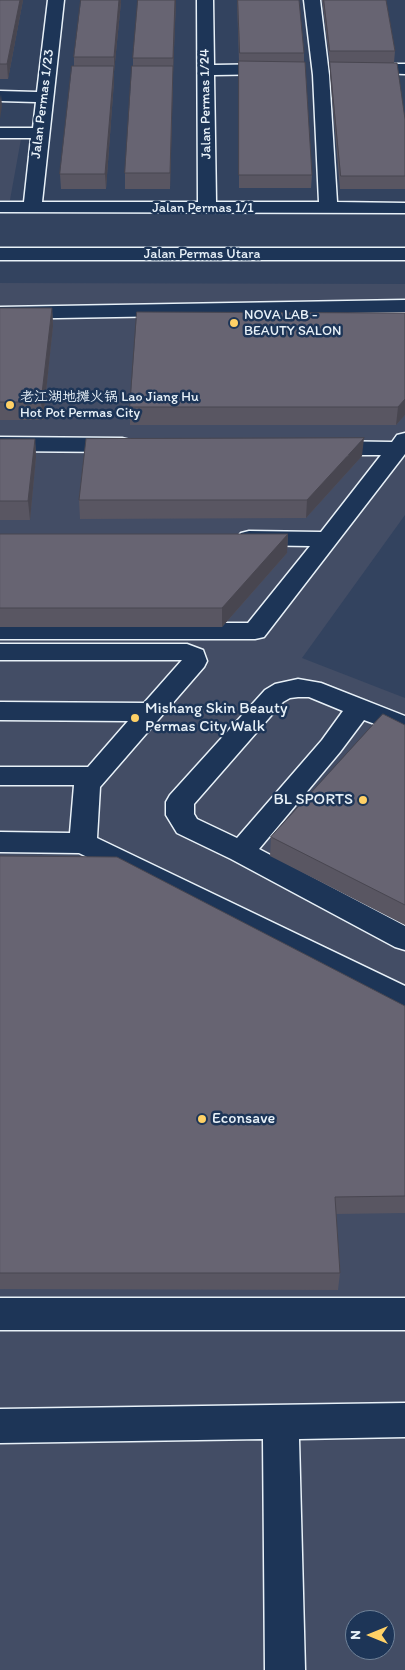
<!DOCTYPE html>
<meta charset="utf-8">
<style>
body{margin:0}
#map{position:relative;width:405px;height:1670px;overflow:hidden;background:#33435f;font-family:Itim,sans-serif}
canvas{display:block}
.north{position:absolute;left:345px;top:1610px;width:50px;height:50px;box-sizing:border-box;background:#1d3557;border:1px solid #6e8097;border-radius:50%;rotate:270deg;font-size:14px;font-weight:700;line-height:20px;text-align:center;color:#e8f1f8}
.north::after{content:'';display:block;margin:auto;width:18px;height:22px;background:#ffd166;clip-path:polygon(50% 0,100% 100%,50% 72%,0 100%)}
</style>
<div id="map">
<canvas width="405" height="1670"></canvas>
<div class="north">N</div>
</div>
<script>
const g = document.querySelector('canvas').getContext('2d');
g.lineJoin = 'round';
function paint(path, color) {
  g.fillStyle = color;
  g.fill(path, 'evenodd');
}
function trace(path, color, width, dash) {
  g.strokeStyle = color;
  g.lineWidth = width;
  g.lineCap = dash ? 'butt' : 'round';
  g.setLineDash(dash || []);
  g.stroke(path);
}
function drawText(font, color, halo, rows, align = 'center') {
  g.font = font + ' Itim,"LXGW WenKai TC",sans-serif';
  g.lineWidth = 5;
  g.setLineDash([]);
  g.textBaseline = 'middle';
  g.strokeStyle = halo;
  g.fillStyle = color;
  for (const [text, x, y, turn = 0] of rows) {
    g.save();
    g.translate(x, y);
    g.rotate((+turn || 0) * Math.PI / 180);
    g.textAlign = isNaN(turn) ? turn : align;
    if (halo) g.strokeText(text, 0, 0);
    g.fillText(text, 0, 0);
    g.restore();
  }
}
paint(new Path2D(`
 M0,139H21L10,200H0Z
 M0,283L405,284V515L302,658L405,698V1670H0ZM355,1620H385V1650H355Z`), '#434d65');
const minor = new Path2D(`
 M48,0H64L42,202H198L197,0H213L214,65L276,64L282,66L284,69L282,72L276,74L214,75L216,202H319L313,75L304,0H320L329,75L337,202L405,203V213L0,212V202H24L31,138H0V128H33L36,102L0,101V91L37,92Z
 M359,64H405V74L353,72L351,69L353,66Z
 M405,300V312L0,319V307Z
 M405,433V454L264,637L255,639H0V623H248L310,546L249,545L241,543L237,538L241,533L249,531L321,532L381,455H325L317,453L314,448L317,443L325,441L392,442L397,435Z
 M0,437L122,438L130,440L133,445L130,450L122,452L0,451Z
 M0,644H187L203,650L207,661L204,667L100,787L97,838L405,986V1011L79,853L0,852V832L70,833L74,785H0V767H88L128,721L0,720V702L144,703L182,660H0Z
 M298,679L321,683L405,716V735L364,720L340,752L259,849L405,926V950L395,947L231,859L177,833L166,815V802L170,795L265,690L275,684ZM298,697H309L343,711L322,740L237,838L197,819L194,814V804L283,702L290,698Z
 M0,1298H405V1330H0Z
 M405,1403V1437L299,1439L305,1670H265L263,1439L0,1443V1409Z`);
const major = new Path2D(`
 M0,248H405V260H0Z`);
trace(minor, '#e8f1f8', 3);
trace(major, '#e8f1f8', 3);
paint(minor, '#1d3557');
paint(major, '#1d3557');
paint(new Path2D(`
 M0,0H23L8,79H0Z
 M138,0H176L173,73L170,189H125V173L133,66V58Z
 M237,0H299L304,53V62L312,175L311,188H239V61Z
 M322,0H386L395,51L394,63L405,119V189H340L330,75V63Z
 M121,2L114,72V81L106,189H61L60,174L74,66V57Z
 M0,308H52L53,326L43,420H0Z
 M405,313V415L396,425H130V407Z
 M0,439H35L36,457L30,520H0Z
 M362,456L306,518L80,519L79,500Z
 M0,534H288L287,553L222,627H0Z
 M405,725V925L270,856L271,837Z
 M0,856L405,1006V1213L336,1214L340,1273L338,1290L0,1289Z`), '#595662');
paint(new Path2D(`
 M20,0H23L8,79L7,64Z
 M119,0H121V2L114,72V57Z
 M175,0H176L173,73V58Z
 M114,66V81L106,189L105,174Z
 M173,66V81L170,189V173Z
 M1,94L2,106L0,119V101Z
 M52,308L53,326L43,420L41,402Z
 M405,399V415L396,425L398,407Z
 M364,438L362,456L306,518L307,500Z
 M35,439L36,457L30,520L28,501Z
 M288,534L287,553L222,627V608Z`), '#484650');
const building = new Path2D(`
 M0,0H20L7,64H0Z
 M81,0H119L114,57H74Z
 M138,0H175L173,58H133Z
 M238,0H299L304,53H240Z
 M324,0H386L395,51H330Z
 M239,61L305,62L312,175H239Z
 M330,62L397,63L405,119V176H341Z
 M72,66H114L105,174H60Z
 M132,66H173L170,173H125Z
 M0,308H52L41,402H0Z
 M137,312L405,313V399L398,407H130Z
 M364,438L307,500H79L86,439Z
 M0,439H35L28,501H0Z
 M0,534H288L222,608H0Z
 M383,714L405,725V905L271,837Z
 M0,856L117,857L405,1006V1196L335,1197L340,1273H0Z`);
paint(building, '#676472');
trace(building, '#484650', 1);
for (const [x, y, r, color] of [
 [234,323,5,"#ffd166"],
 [10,405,5,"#ffd166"],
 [135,718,5,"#ffd166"],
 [363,800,5,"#ffd166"],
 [202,1119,5,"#ffd166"]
]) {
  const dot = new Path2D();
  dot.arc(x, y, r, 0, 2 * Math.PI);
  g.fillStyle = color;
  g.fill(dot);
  trace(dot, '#1d3557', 2);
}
drawText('14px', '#e8f1f8', '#1d3557', [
 ["Jalan Permas 1/23",43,104,-83],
 ["Jalan Permas 1/24",206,104,-91],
 ["Jalan Permas 1/1",203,208],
 ["Jalan Permas Utara",202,254]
]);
drawText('14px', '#e8f1f8', '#1d3557', [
 ["NOVA LAB -",244,315],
 ["BEAUTY SALON",244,331],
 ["老江湖地摊火锅 Lao Jiang Hu",20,397],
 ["Hot Pot Permas City",20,413]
], 'left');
drawText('16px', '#e8f1f8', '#1d3557', [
 ["Mishang Skin Beauty",145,709],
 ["Permas City Walk",145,727],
 ["BL SPORTS",353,800,"right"],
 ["Econsave",212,1119]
], 'left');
</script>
